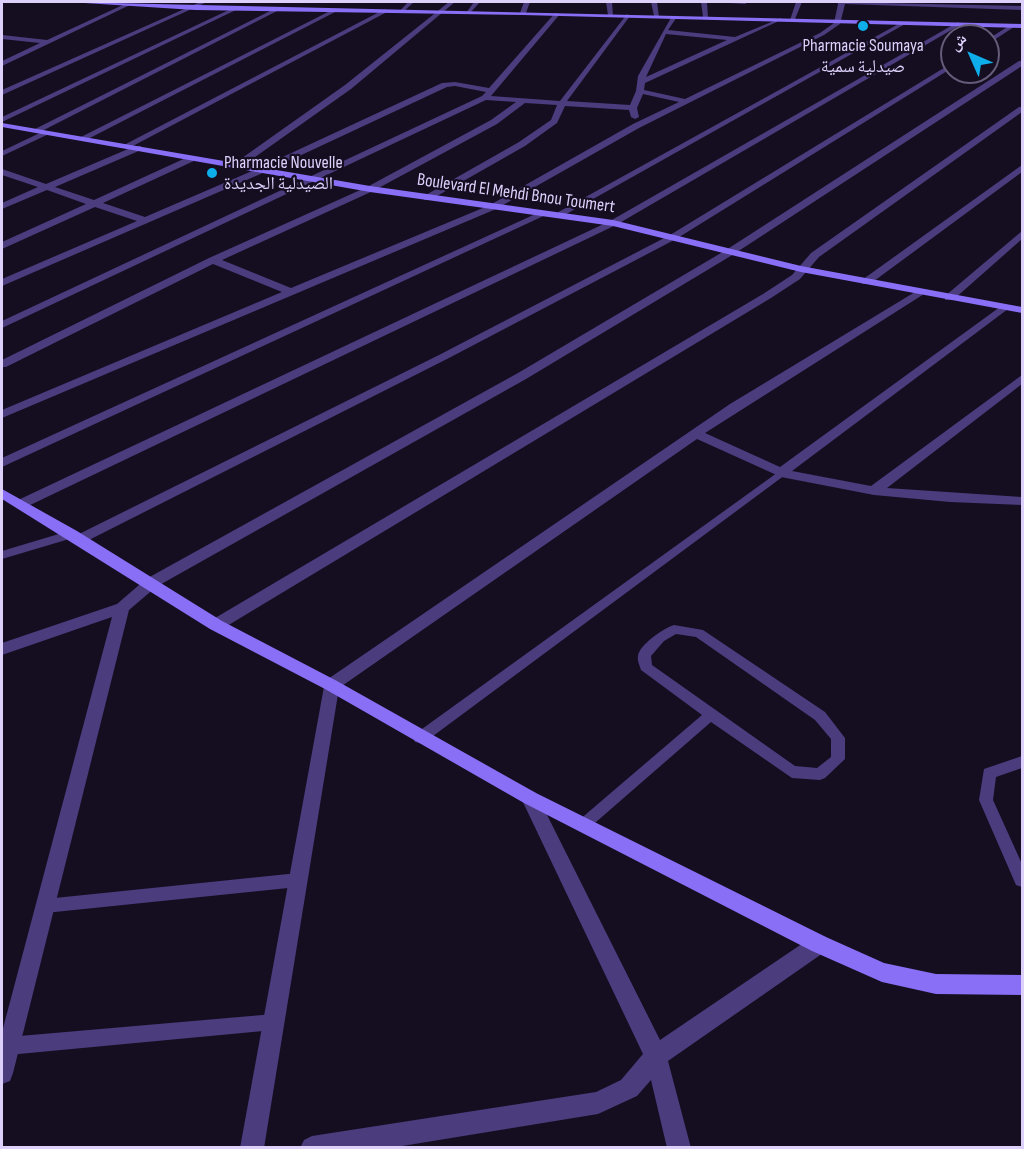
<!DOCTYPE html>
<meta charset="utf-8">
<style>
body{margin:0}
#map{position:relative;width:1024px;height:1149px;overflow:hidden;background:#150e21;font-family:"Sofia Sans Condensed","Noto Naskh Arabic",sans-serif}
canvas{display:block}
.frame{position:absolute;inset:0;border:3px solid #ddd1fc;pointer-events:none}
.north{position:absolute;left:940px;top:24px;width:60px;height:60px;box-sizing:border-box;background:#150e21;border:2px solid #655c79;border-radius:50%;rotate:315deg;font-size:16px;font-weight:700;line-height:24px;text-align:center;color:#ddd1fc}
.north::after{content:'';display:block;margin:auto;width:21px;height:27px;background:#0eaeeb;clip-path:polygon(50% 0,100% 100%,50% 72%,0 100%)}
</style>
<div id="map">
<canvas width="1024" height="1149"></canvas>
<div class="frame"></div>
<div class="north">ش</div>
</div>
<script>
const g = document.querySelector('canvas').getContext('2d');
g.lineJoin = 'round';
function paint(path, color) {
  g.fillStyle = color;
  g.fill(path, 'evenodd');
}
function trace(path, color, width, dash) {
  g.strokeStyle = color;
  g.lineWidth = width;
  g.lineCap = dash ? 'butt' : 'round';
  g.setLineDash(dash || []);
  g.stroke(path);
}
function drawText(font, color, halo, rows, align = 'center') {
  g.font = font + ' "Sofia Sans Condensed","Noto Naskh Arabic",sans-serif';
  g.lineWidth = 4.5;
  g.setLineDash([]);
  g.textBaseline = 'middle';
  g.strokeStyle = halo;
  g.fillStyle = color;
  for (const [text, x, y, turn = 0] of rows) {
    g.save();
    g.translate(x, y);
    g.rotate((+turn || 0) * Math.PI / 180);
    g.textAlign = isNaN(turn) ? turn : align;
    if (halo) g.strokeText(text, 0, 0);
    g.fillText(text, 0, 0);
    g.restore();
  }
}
paint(new Path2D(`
 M781,470L785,471L786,473L785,475L425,742L420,743L415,742L413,738L415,734Z
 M72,530L78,534L76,537L2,559V551Z
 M674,625L703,630L825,712L845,738V759L825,778L820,780L792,778L711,722L588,829L583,831L578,829L575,825L578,821L702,715L641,670C640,666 637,661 638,656C639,645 664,628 674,625ZM676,634L696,637L815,720L831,739V757L817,768L795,766L652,665L651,656L664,641Z
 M1022,756V768L996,777L993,800L1022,864V887L1016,885L979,800L984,769Z
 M298,873L304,875L306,880L304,885L298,887L45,913L39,911L37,906L39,901L45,899Z
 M274,1014L280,1016L283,1022L280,1028L274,1030L8,1055L2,1052V1040L8,1037Z`), '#4a3c7d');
paint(new Path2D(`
 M200,2H207L2,95V90Z
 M408,2H414L403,12H399Z
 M449,2H455L351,89L241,167H235V163L345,85Z
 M474,2H480L470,13H466Z
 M524,2H530L526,13L523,15L520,13Z
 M606,2H612L613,16L608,15Z
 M651,2H657L659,17L654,16Z
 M701,2H707L708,18L703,17Z
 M714,2H748L745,4Z
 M796,2H802L795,19L790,20Z
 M837,2L1022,6V10L845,4L840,24L824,35L639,128L496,209L2,418V410L282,292L213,264L6,367H2V360L209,258L367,187L491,120L516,102L486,100L2,328V321L482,96L486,92L455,86L447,87L265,172L2,286V279L137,221L95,207L2,249V242L86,204L47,190L2,209V203L38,187L2,175V169L46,184L135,146H141V150L55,187L94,200L190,156H196V160L103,203L145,217L259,168L442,83L455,82L489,88L555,13L560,14L491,96L560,101L627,14L630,16L567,101L630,105L636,91L638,76L672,16L677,17L668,30L735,37L781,18V20L645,83L644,90L685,99L820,33L834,23L838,4ZM666,34L727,40L646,77ZM643,94L679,102L633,124L490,205L291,288L222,260L373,191L497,124L525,103L557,105L551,120L519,142L424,196V200H430L525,146L557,123L565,106L629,110L631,117L635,119L639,117L637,108Z
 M125,4L130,5L2,66V61L40,43L2,39V35L47,40Z
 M233,8L238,9L2,122V117Z
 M276,8L281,9L38,133L31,131Z
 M334,9L339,10L84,141L77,139Z
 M385,9L387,12L129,148L122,146Z
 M902,22L907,23L561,217L553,215Z
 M958,22L960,25L616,225L26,507L21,508L14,504L16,501L610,221Z
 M1012,24L1017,25L988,44V39Z
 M1019,61H1022V66L734,254L526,379L156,587L129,610L13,1073L10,1081L2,1084V1032L112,617L2,655V643L117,604L146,579L518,373L726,250Z
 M952,63V68L676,239L447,359L85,542H75L73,539L75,536L439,355L670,235Z
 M1019,107H1022V112L819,257L800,279L771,298L222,629H210L208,625L210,621L763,294L792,275L811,253Z
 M44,131L51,133L2,156V151Z
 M1022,165V172L870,284H862V280Z
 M542,211L550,213L2,467V458Z
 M1022,231V239L953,300H945V296Z
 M920,289L924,290V294L705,433L780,467L1004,304L1009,307L1008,309L792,471L871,486L1022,375V384L887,488L1022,497V505L950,502L874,495L781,477L697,439L339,688L264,1148H240L325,681L730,404Z
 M530,790L536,793L660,1040L812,937L819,935L826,937L829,944L826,951L668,1061L691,1148H667L651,1080L637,1096L598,1114L390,1148H300L304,1140L312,1136L596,1092L621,1080L643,1054L521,798L524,793Z`), '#4a3c7d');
paint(new Path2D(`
 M69,2L1022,24V28L523,15L195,10Z
 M2,123L370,186L613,220L801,266L1022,307V313L801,272L613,226L370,192L2,127Z
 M2,489L77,531L222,621L337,681L536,793L826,937L884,963L936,974L1022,975V995L936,994L882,982L812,951L524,803L325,689L210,629L2,499Z`), '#896ef6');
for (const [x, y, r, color] of [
 [863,26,6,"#0eaeeb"],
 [212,173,6,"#0eaeeb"]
]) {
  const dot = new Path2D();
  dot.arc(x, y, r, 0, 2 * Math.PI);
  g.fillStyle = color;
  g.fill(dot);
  trace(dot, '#150e21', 2);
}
drawText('18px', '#ddd1fc', '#150e21', [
 ["Pharmacie Soumaya",863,46],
 ["صيدلية سمية",863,67],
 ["Pharmacie Nouvelle",224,163,"left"],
 ["الصيدلية الجديدة",224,184,"left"]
]);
drawText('18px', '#ddd1fc', '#150e21', [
 ["Boulevard El Mehdi Bnou Toumert",516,194,8]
]);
</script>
